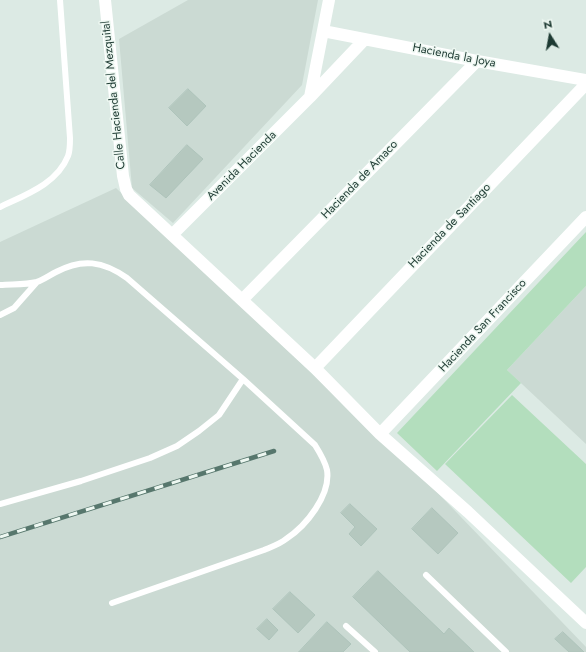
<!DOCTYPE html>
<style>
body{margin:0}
#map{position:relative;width:586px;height:652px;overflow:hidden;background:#dceae4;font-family:Jost,sans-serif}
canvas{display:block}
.north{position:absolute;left:530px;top:16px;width:40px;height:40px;-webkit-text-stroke:3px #edf7f1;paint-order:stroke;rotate:349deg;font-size:11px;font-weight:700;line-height:16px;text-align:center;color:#1d3a32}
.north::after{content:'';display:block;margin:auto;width:14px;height:18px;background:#1d3a32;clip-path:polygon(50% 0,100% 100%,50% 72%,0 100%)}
</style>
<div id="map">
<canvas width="586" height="652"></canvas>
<div class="north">N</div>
</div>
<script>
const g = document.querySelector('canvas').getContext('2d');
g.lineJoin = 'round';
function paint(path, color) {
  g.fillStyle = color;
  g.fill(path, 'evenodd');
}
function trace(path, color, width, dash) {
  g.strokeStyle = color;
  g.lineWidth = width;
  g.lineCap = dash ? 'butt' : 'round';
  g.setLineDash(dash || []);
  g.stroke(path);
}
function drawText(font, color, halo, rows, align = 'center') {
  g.font = font + ' Jost,sans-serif';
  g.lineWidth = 3;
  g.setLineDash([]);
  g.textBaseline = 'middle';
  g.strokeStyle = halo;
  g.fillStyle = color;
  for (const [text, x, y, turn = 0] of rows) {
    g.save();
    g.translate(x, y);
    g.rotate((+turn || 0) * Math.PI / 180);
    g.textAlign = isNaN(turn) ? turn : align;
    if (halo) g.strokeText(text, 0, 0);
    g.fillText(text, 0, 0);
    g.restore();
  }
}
paint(new Path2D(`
 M188,0H318L302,85L173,223L132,188L119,39Z
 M116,188L435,490L586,647V652H0V242Z
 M586,286V444L507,370Z`), '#cbdad3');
paint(new Path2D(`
 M586,232V286L507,370L521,383L437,471L397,433Z
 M512,395L586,464V567L571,583L445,464Z`), '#b3debd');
const building = new Path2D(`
 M188,89L206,106L187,126L169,108Z
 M187,145L203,159L166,198L150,185Z
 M350,504L377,529L361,546L349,534L355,527L341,513Z
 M432,508L458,533L438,554L412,529Z
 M378,571L444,634L449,628L474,652H410L353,597Z
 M290,592L315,615L298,633L273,609Z
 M267,619L278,630L269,640L257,629Z
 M327,622L351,644L343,652H299Z
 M563,632L584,652H569L555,639Z`);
paint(building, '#b5c8bf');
trace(building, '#aec4bb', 1);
trace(new Path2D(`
 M0,207C25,195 57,184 68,156C70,151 70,143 70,138L60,0
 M0,285C12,284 25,285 37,282C43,280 50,275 56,272C82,258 103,261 127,278L243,379L315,445C320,453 325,461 327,470C331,495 306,526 286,539C280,544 271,547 264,550L112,603
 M0,315L14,308L37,282
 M0,504L81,481L150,458L177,446L199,431L219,415L243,379
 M426,575L506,652
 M346,626L375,652`), '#fff', 6);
trace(new Path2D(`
 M105,0L123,176L126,189L129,195L315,368L380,434L468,512L586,623
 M323,31L477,61L586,80
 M310,97L329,0
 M173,234L310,97L365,39
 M242,300L477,61
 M315,368L586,84
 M380,434L586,217`), '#fff', 12);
const rail = new Path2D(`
 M0,537L274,451`);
trace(rail, '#57776d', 4.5);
trace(rail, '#edf7f1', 3, [9]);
drawText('12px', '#1d3a32', '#edf7f1', [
 ["Hacienda la Joya",454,56,11],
 ["Calle Hacienda del Mezquital",114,95,-96],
 ["Avenida Hacienda",242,166,-45],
 ["Hacienda de Amaco",360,180,-46],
 ["Hacienda de Santiago",450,226,-46],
 ["Hacienda San Francisco",483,326,-47]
]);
</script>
